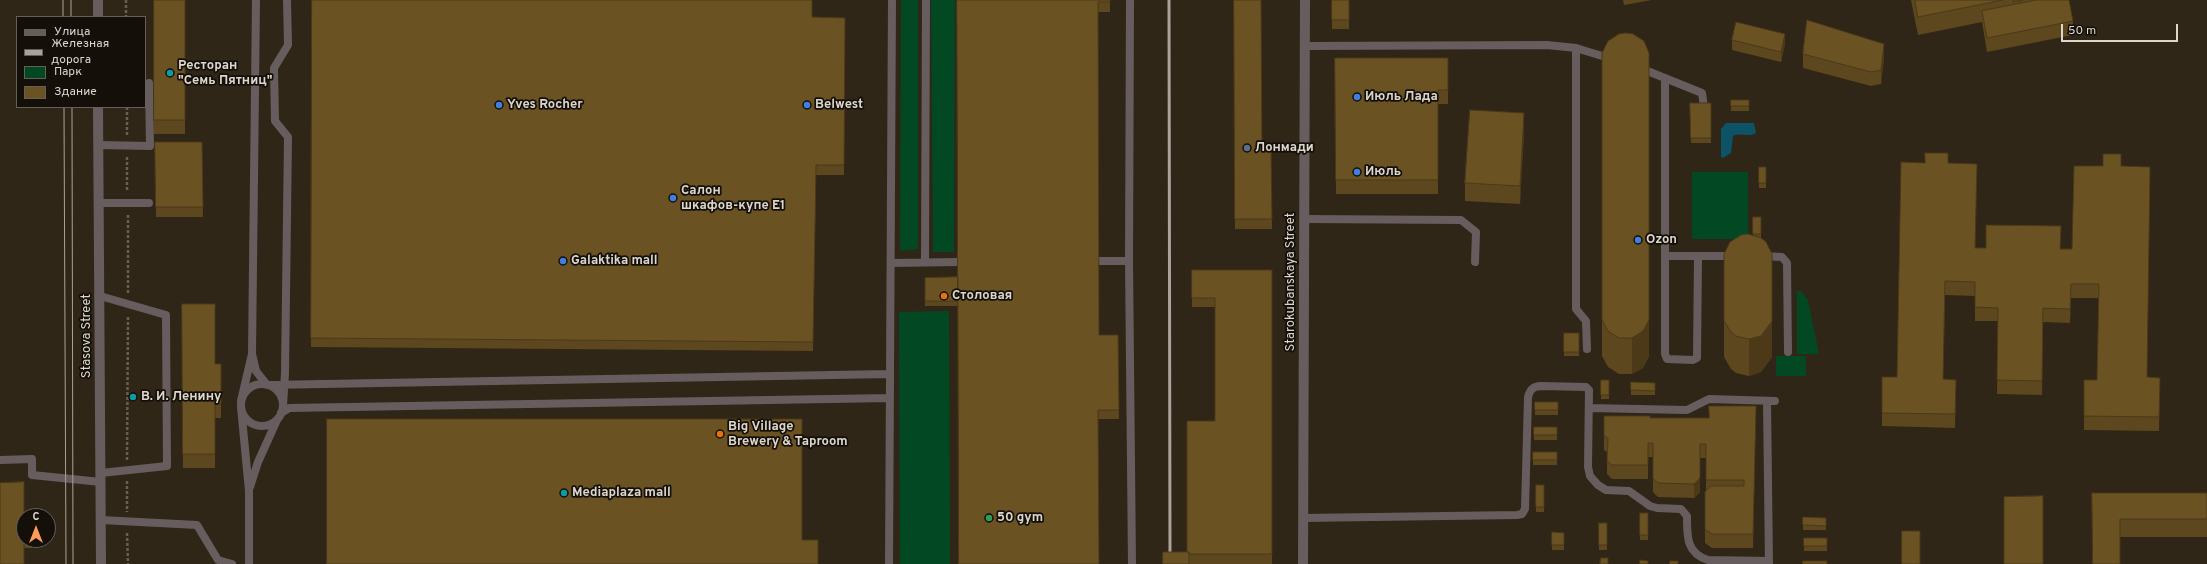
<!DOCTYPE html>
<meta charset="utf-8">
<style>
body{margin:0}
#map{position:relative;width:2207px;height:564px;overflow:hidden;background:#2f2617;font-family:Overpass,sans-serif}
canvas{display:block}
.legend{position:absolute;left:16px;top:16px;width:130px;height:92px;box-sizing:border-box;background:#141009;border:1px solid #645f57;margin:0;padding:5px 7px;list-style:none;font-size:12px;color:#dcd6cd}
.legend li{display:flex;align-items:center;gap:8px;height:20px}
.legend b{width:20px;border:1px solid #645f57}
.north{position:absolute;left:16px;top:508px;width:40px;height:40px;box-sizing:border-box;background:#141009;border:1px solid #645f57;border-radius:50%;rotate:0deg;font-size:11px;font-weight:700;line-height:16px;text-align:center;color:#dcd6cd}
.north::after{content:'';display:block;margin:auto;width:14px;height:18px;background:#ff9b5a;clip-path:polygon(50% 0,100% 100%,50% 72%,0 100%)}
.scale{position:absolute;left:2061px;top:24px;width:117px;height:18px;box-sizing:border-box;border:2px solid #dcd6cd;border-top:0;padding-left:5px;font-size:12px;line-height:14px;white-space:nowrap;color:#dcd6cd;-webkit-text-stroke:3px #141009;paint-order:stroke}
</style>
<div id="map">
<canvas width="2207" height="564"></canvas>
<ul class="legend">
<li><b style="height:5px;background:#675d5e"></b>Улица</li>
<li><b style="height:5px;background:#aaa399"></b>Железная дорога</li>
<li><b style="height:11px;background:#024923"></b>Парк</li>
<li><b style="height:11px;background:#6b5223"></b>Здание</li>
</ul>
<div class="north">С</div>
<div class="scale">50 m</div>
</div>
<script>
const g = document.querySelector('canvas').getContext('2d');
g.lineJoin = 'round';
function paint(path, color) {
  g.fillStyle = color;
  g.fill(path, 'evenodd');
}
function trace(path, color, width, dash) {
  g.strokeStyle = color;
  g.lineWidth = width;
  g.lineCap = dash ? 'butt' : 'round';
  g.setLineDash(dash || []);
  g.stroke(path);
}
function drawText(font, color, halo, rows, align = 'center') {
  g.font = font + ' Overpass,sans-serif';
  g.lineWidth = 3.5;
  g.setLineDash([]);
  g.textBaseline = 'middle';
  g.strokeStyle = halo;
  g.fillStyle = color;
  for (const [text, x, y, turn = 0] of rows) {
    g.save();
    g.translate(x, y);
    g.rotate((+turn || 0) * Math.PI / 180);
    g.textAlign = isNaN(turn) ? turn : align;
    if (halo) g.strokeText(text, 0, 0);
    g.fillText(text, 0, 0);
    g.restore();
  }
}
paint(new Path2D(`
 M901,0H918V249L900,251Z
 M931,0H955L954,252H933Z
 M1692,172H1748V239H1692Z
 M1797,291H1801L1808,300L1819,354H1797Z
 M949,311L950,564H900L899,312Z
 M1776,356H1806V376H1776Z`), '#024923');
paint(new Path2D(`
 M1726,123H1754L1756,133C1749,138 1740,132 1733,136L1731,153L1723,158L1721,157V129Z`), '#0d5367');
trace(new Path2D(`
 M126,0V17
 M127,107V136
 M127,157V192
 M128,215V294
 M127,460L128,317
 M127,481V512
 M127,533L128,564`), '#675f52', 2.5, [3, 2]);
trace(new Path2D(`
 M1304,46L1547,45L1576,48L1612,59
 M1576,48V309L1586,321L1587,349
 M1640,68L1702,93L1704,107
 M1665,78V354L1667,359L1693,360L1697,358L1698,256
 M99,145L150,146L149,83
 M99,203H149
 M1304,219L1461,220L1476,232L1475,262
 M1665,256H1734
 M1761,256L1782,257L1787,263L1788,352
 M1099,261H1129L1130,0
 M1129,261L1132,564
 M925,262L926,0
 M891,263L958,262
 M100,296L166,315L167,466L101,473
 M252,354L256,371L267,385L889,374
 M241 405a21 21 0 1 1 42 0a21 21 0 1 1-42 0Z
 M241,401L252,354L256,0
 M1767,401L1769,564
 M283,406L285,373L288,137L275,121L274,68L288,45L287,0
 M241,407L249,491V564
 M1589,408L1687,410L1709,399L1775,401
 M281,413L289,408L889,398
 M0,460L32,459V475L101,482
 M250,487L258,462L277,420
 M1303,518L1517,515L1522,514L1525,509L1528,397C1530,390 1532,387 1540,386L1586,387L1589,390L1588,467L1590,476L1598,485L1606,490L1629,491L1650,506L1657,508L1681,509L1687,516C1687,536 1686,553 1708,560L1769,561
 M101,520L197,525L218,560L232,564
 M889,564L892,0`), '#675d5e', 8);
trace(new Path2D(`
 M98,0V17
 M98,107L101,564`), '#675d5e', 10);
trace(new Path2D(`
 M1303,564L1305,0`), '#675d5e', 10);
trace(new Path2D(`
 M63,0V17
 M71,0V17
 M64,107L66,564
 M72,107L73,564`), '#aaa399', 1);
trace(new Path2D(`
 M1169,0L1170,559`), '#aaa399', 3);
paint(new Path2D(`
 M154,0H185V134H154Z
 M312,0L812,17L845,18L844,175H816L813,351L311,347Z
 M957,0H1110V12H1098L1099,335H1118L1119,419H1098Z
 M1234,0L1262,150H1271L1272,229H1235Z
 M1332,0H1349V29H1332Z
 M1623,0H1652L1624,5Z
 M1911,0H2069L2073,21V35L1987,52L1982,22L1918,35Z
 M1732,40L1785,44L1781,62L1732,50Z
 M1602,53L1649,356L1643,368L1632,374H1619L1608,367L1602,356Z
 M1803,54L1884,58L1881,84L1871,86L1803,68Z
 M1335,58H1448V104H1438V194H1336Z
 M1731,100H1749V111H1731Z
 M1690,103H1711V143H1691Z
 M1524,131L1520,204L1465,201V183Z
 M155,142H202L203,217H156Z
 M1948,163L1976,248L2072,249L2121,166L2147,377L2160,378L2159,431L2084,430V380H2097L2099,298H2071L2070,323L2043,322L2042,395L1997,394L1998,321H1975V296L1945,295L1943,379L1956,380L1955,428L1882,426V377H1897Z
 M1759,167H1766V188H1759Z
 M1753,217H1761V238L1772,357L1761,372L1749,376L1736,373L1731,369L1724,357V254L1753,236Z
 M1192,270H1272V564H1163L1187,552L1215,421V307H1192Z
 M958,277V306H925V278Z
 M182,304L215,364H221V418H215V468H183Z
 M1564,333H1579V356H1564Z
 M1601,380H1609V399H1601Z
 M1631,382L1655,383V395H1631Z
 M1535,402H1558V415H1535Z
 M1756,406L1753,548H1712L1705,543V492H1706V458H1700V492L1694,498L1658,497L1653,492V457H1648V479H1612L1607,474V452L1604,450V416L1650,418H1709Z
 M1534,427H1557V440H1534Z
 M1533,452H1557V465H1533Z
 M1536,485H1544V512H1536Z
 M2092,493H2207V537H2120Z
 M1640,513H1648V540H1640Z
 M24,516V540H32V548H24L0,564Z
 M1803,517L1826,518V530H1803Z
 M1599,523H1607V550H1599Z
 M1552,532L1564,533V550H1552Z
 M1804,538H1827V551H1804Z`), '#5c471e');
paint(new Path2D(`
 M1785,34V44L1781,62V52Z
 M1884,44V58L1881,84V70Z
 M1649,53V356L1643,368L1632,374V338Z
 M1524,113V131L1520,204V186Z
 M1772,321V357L1761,372L1749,376V339Z
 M1700,444V492L1694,498V484Z`), '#4b3918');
const building = new Path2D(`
 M154,0H185V120H154Z
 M312,0H812V17L845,18L844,165H816L813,342L311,338Z
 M957,0H1110V2H1098L1099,335H1118L1119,410H1098L1099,564H959Z
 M1234,0H1261L1262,150H1271L1272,219H1235Z
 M1332,0H1349V20H1332Z
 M1915,0H2003L1918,17Z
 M2014,0H2023L2014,2Z
 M2037,0H2069L2073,21L1987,38L1982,11Z
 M1807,20L1884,44L1881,70L1871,72L1803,54Z
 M1736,22L1785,34L1781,52L1732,40Z
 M1626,33L1633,34L1644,41L1649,53V320L1643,331L1632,338H1619L1608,331L1602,320V53L1608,41L1619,34Z
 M1335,58H1448V90H1438V180H1336Z
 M1731,100H1749V106H1731Z
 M1690,103H1711V138H1691Z
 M1470,110L1524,113L1520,186L1465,183Z
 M155,142H202L203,207H156Z
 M1925,153H1948V163L1977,164L1975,248H1986V225L2061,226L2060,249H2072L2074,166H2103V154H2121V166L2150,167L2147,377L2160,378L2159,417L2084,416V380H2097L2099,284H2071L2070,309L2043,308L2042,381L1997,380L1998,308L1975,307V282L1945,281L1943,379L1956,380L1955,414L1882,413V377H1897L1901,162L1925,163Z
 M1759,167H1766V183H1759Z
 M1753,217H1761V234H1753Z
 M1748,234L1761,238L1766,242L1772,254V321L1761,336L1749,339L1736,336L1731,332L1724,321V254L1730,242L1741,235Z
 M1192,270H1272V554H1189V552H1187V421H1215V298H1192Z
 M958,277V301H925V278Z
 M182,304H215V364H221V404H215V454H183Z
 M1564,333H1579V352H1564Z
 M1601,380H1609V395H1601Z
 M1631,382L1655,383V391L1631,390Z
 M1535,402H1558V410H1535Z
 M1709,406H1756L1753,534H1712L1705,529V492L1711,486H1744V480H1706V444H1700V478L1694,484L1658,483L1653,478V443H1648V465H1612L1607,461L1608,438L1604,436V416H1650V418H1709Z
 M327,419H802V540H818V564H327Z
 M1534,427H1557V435H1534Z
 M1533,452H1557V460H1533Z
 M24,482V514H32V516H24V564H0V483Z
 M1536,485H1544V507H1536Z
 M2092,493H2207V519H2120V564H2093Z
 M2043,496V564H2004V497Z
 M1640,513H1648V535H1640Z
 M1803,517L1826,518V526L1803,525Z
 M1599,523H1607V545H1599Z
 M1902,531H1920V564H1902Z
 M1552,532L1564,533V545H1552Z
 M1804,538H1827V546H1804Z
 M1163,552H1189V564H1163Z
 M1601,558H1608V564H1600Z
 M1640,560L1648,561V564H1640Z
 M1670,561H1678V564H1670Z
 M1803,561H1827V564H1803Z`);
paint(building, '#6b5223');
trace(building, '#4b3918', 1);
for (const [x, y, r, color] of [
 [170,73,4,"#0f9aa8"],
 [1357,97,4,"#3f7fe0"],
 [499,105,4,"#3f7fe0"],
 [807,105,4,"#3f7fe0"],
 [1247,148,4,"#5c6f8a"],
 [1357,172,4,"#3f7fe0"],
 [673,198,4,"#3f7fe0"],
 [1638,240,4,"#3f7fe0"],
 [563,261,4,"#3f7fe0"],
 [944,296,4,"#e8710a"],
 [133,397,4,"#0f9aa8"],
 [720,434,4,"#e8710a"],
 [564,493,4,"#0f9aa8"],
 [989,518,4,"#2e9e5b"]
]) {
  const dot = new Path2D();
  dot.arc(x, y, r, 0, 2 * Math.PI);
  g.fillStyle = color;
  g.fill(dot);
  trace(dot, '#141009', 1.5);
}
drawText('bold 13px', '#dcd6cd', '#141009', [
 ["Ресторан",178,66],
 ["\"Семь Пятниц\"",178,81],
 ["Июль Лада",1365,97],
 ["Yves Rocher",507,105],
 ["Belwest",815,105],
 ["Лонмади",1255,148],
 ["Июль",1365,172],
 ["Салон",681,191],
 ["шкафов-купе Е1",681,206],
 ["Ozon",1646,240],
 ["Galaktika mall",571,261],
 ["Столовая",952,296],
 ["В. И. Ленину",141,397],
 ["Big Village",728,427],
 ["Brewery & Taproom",728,442],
 ["Mediaplaza mall",572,493],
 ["50 gym",997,518]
], 'left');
drawText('13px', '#dcd6cd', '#141009', [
 ["Starokubanskaya Street",1291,282,-90],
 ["Stasova Street",87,336,-90]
]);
</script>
